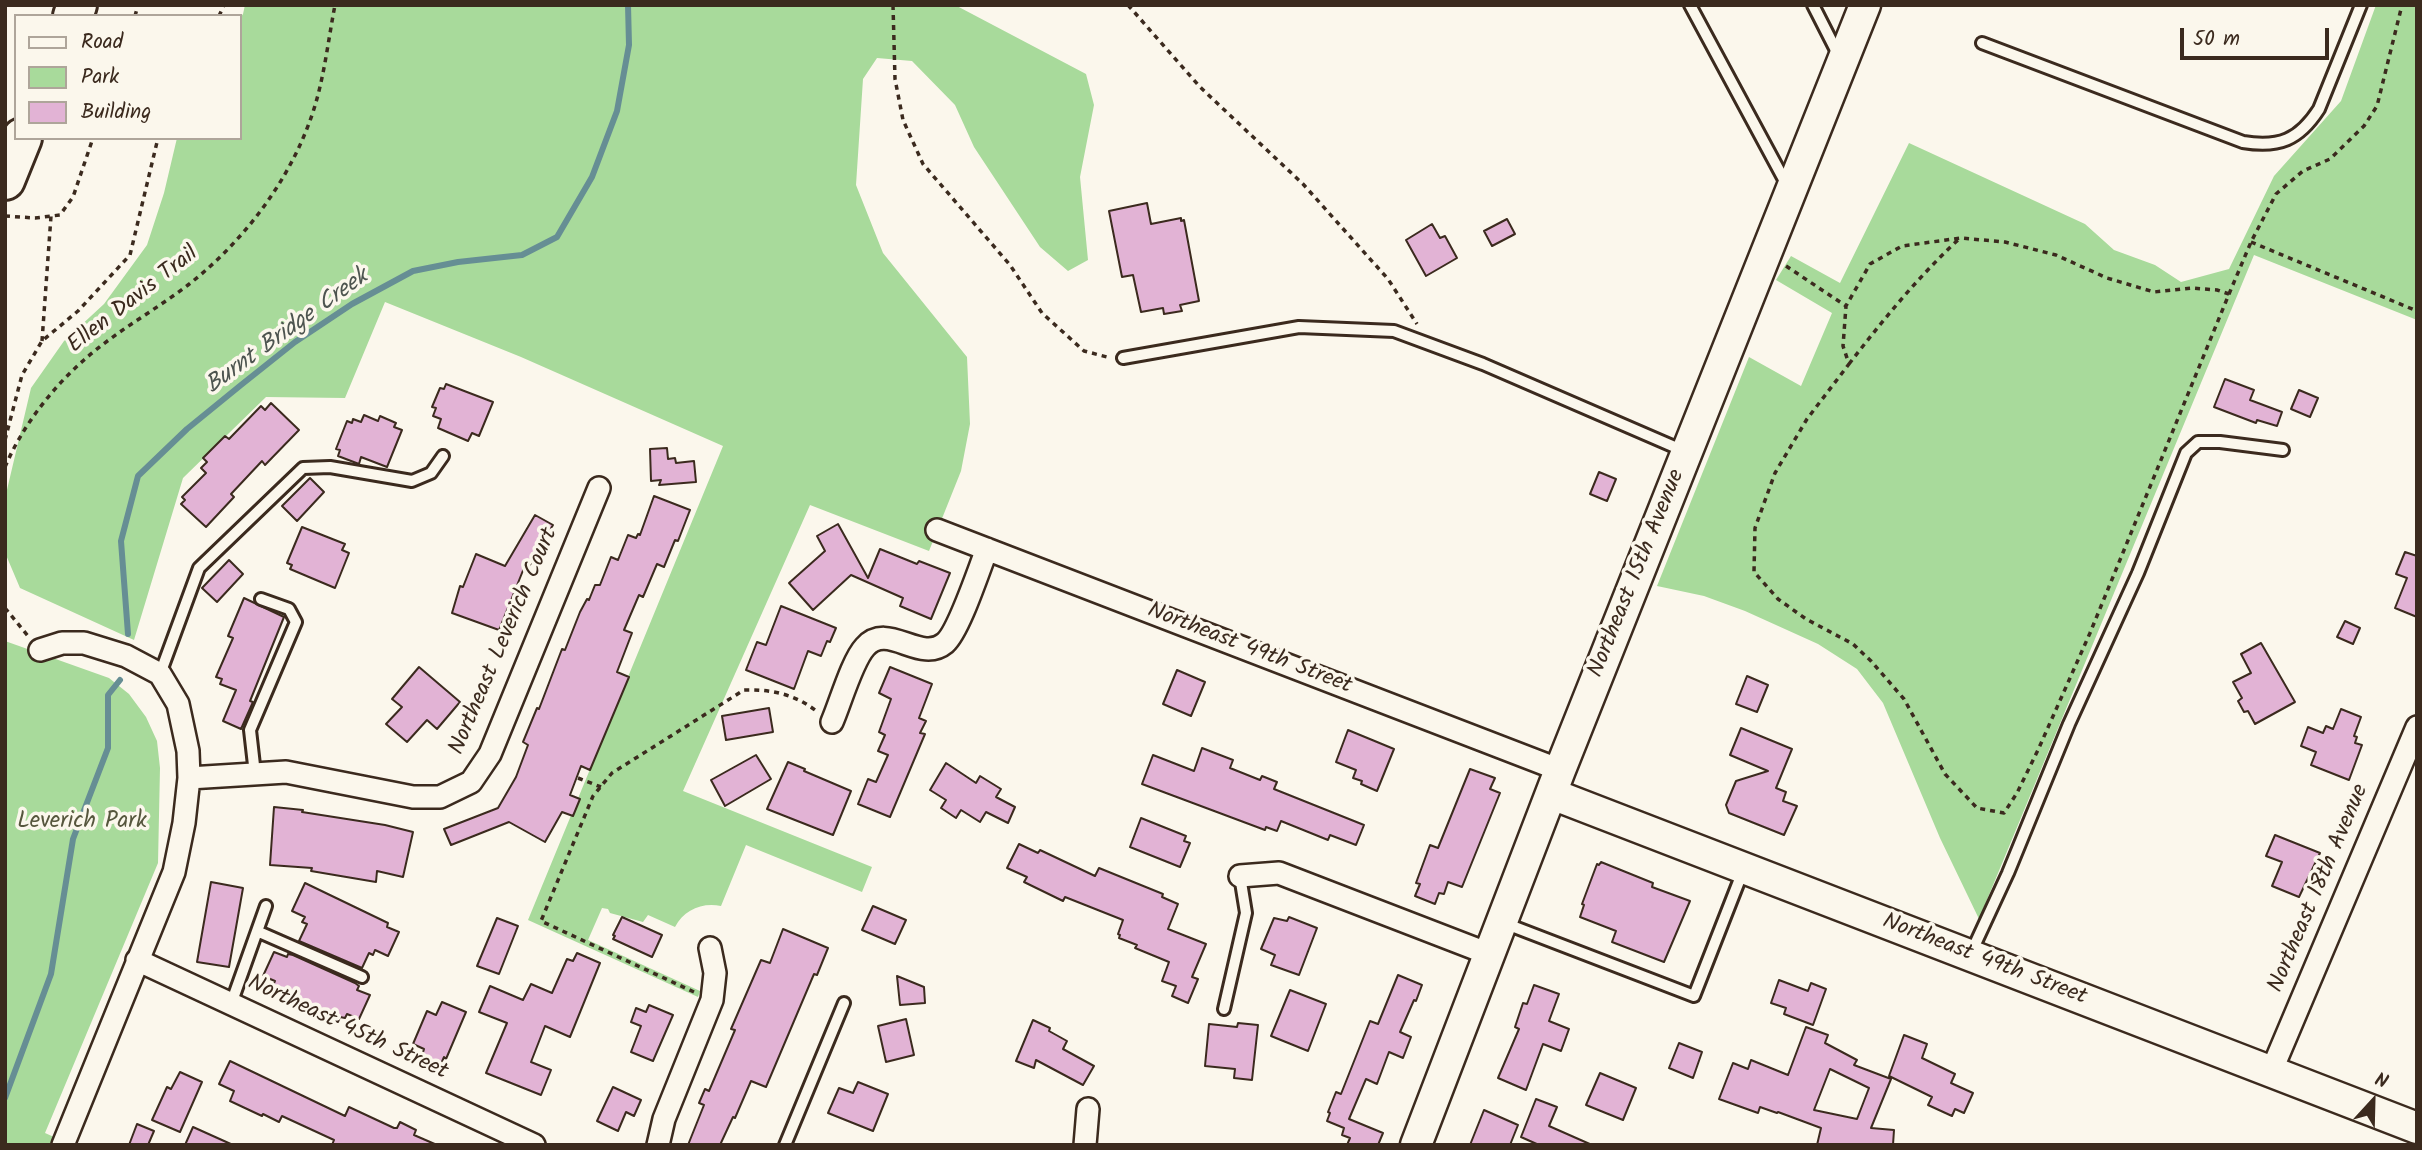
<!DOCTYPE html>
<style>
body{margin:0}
#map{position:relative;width:2422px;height:1150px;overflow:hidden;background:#fbf7ec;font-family:Kalam,sans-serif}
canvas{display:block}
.frame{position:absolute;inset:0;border:7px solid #3b2a1e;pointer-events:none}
.legend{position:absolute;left:14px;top:14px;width:228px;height:126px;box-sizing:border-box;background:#fbf7ec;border:2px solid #aea59a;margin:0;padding:9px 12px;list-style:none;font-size:21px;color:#3b2a1e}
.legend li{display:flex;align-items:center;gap:14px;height:35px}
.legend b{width:35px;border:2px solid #aea59a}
.north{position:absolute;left:2338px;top:1066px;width:70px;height:70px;-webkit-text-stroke:5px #fbf7ec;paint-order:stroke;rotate:22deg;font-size:19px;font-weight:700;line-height:28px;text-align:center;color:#3b2a1e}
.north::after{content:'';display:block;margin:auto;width:24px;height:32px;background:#3b2a1e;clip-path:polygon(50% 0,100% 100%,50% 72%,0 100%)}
.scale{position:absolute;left:2180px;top:28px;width:149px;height:32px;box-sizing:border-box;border:4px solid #3b2a1e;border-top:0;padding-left:9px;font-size:21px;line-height:24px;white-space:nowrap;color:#3b2a1e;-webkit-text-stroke:5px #fbf7ec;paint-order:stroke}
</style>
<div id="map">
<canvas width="2422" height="1150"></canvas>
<div class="frame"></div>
<ul class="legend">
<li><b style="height:9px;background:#fbf7ec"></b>Road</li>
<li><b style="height:19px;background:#a8da9b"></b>Park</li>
<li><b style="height:19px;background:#e2b3d5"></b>Building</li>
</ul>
<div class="north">N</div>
<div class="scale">50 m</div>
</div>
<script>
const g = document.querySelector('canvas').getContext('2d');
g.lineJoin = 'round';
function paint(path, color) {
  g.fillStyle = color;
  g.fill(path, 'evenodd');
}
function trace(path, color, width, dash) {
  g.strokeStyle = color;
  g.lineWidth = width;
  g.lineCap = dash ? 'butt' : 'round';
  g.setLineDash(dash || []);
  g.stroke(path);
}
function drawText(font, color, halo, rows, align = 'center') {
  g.font = font + ' Kalam,sans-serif';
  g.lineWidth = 7;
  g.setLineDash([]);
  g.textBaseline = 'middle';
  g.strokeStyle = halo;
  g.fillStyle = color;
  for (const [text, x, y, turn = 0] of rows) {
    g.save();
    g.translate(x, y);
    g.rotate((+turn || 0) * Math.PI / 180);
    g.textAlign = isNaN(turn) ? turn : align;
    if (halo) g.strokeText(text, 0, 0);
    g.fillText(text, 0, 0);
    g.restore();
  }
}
paint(new Path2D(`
 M245,5H955L1086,74L1094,105L1080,177L1088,260L1068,271L1040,247L974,147L955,105L912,61L877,58L863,79L856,185L883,253L967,357L970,424L961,471L929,551L810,505L683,791L872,867L862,892L746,845L721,906C702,902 684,910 675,927L648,915L643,922L610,913L608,909L602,908L588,940L700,991L698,997L528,920L723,446L521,357L385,302L345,398L266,397L183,478L134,640L20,588L6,555V494L31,388L64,341L104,304L147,245L164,193L177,138H240V18L243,14Z
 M2376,5H2417V320L2254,255L1979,919L1940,838L1883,703L1857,669L1818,644L1745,611L1704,596L1657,586L1749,357L1801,386L1832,313L1776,280L1791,256L1840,283L1909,143L2085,224L2114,250L2155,265L2181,282L2229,269L2274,176L2341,101Z
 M5,641L109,678L129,694L146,717L157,741L160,768L158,863L45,1133L72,1145H5Z`), '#a8da9b');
trace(new Path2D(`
 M128,634L121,541L138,476L187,429L241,385L295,342L352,304L413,271L458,262L522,255L557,237L592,177L617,111L629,45L628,5
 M5,1098L51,974L73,839L108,748V695L120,680`), '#668e94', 6);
const building = new Path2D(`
 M1147,203L1151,224L1181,218V221L1184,220L1199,301L1180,305L1182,311L1164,314L1163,308L1141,312L1133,275L1122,277L1109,211Z
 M1507,219L1515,234L1492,246L1484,231Z
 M1432,224L1440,238L1445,236L1457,258L1426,276L1406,240Z
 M2225,379L2254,390L2250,400L2282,412L2277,426L2257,420L2256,423L2214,407Z
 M446,384L493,402L479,436L472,433L468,441L438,428L441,419L433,416L436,408L432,407L440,388L444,389Z
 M2299,390L2318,398L2310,417L2291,409Z
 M271,403L299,430L265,465L262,461L231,494L234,497L206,527L181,504L185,500L182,497L206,473L201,468L207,462L203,458L225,436L229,439L261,406L265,410Z
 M364,415L378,421L380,416L396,423L394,427L402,430L387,467L361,457L359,464L338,456L340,450L336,449L347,421L352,423L353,419L361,422Z
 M667,448L668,459L675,458L676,463L694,461L696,482L659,485L661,480L651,481L650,449Z
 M1599,472L1616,479L1607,501L1590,494Z
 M310,478L324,492L297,521L282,506Z
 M654,496L690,510L678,541L675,540L664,567L657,564L643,597L639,595L624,630L632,633L617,672L629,677L590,770L581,766L570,795L580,799L573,816L562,812L545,842L509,822L451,845L444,829L498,808L516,777L528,745L523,742L537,708L539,709L562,649L565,650L580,612L587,599L589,600L595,585H600L611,557L618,560L628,535L636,538L638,534L640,535Z
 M535,515L553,525L527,570L524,568L499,630L452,613L460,586L463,587L476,554L505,566Z
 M838,524L868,578L880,549L917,564L919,561L950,573L931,619L900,606L903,598L851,575L813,610L789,583L825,551L817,536Z
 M302,527L345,544L342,550L349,553L335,588L290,569L292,565L287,563Z
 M2405,552L2417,556V617L2395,608L2407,578L2396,574Z
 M229,560L243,574L217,602L202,588Z
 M244,598L284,617L250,701L253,702L241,729L223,721L236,690L220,684L222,679L216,677L233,638L228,636Z
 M781,606L836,628L830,642L827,641L821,656L808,651L794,689L746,670L757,642L766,645Z
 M2345,621L2360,628L2353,644L2337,637Z
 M2261,643L2295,702L2255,724L2248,711L2244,712L2238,701L2242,698L2233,682L2251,673L2241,654Z
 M419,667L460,702L437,729L427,720L407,742L386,724L402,707L392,699Z
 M890,667L932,684L919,718L926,721L920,733L925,734L890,817L858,804L868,779L876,782L888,755L878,751L885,735L879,732L891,699L879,693Z
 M1177,670L1205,682L1191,716L1163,704Z
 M1747,676L1768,685L1757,712L1736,704Z
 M769,708L773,732L726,740L722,716Z
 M2341,709L2361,717L2354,736L2357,737L2355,743L2362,745L2349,780L2311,765L2316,752L2301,746L2308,727L2323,733L2326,726L2333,729Z
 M1741,728L1792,749L1776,788L1786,792L1783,801L1797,806L1784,835L1729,813L1726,805L1736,781L1768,771L1730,755Z
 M1348,730L1394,749L1377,791L1361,784L1362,781L1353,778L1356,770L1336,762Z
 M1202,748L1233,760L1230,768L1260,780L1262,776L1277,782L1274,789L1364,825L1356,845L1330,835L1328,840L1281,821L1277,831L1266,827L1265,830L1142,784L1153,755L1194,771Z
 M756,755L771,779L725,806L711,780Z
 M788,762L805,769L804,771L851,791L833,835L767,809Z
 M946,763L976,783L980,776L1001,789L996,797L1015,807L1008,823L986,812L980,822L961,810L956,818L941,808L946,800L930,790Z
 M1470,769L1495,778L1490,789L1500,793L1462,887L1448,882L1444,894L1439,893L1435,904L1415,896L1420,884L1416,883L1430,845L1438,848Z
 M274,807L303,810L302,812L385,825L413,832L403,877L377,871L376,882L311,871L312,868L270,865Z
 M1141,818L1186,836L1184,841L1190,843L1180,867L1130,847Z
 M2275,835L2320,853L2299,897L2272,886L2282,862L2266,856Z
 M1019,844L1038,853L1040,850L1095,876L1099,868L1163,894L1162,897L1178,904L1168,929L1206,944L1192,977L1198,979L1188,1003L1172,996L1176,986L1162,981L1169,962L1135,948L1137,945L1119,938L1120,935L1118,934L1123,920L1065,897L1063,901L1024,882L1027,877L1007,868Z
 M1601,862L1653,883L1652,887L1690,901L1664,962L1612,942L1616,931L1580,917L1584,905L1582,904L1597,864L1599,865Z
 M211,882L243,888L229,967L197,962Z
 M305,883L388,923L387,927L399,932L388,956L375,950L373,955L369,953L362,968L299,941L307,924L302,922L305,917L292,911Z
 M873,906L906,920L895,944L862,930Z
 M622,917L662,935L652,957L613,939L615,936L613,935Z
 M1289,917L1317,928L1299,975L1271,965L1275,955L1261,949L1274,918L1287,921Z
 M497,918L518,926L499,974L477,966Z
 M783,929L828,948L817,975L814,974L766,1087L751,1081L735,1118L733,1117L720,1145H688L704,1105L699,1103L705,1089L709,1091L735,1030L731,1029L761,960L770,963Z
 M274,952L287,957L288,954L293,955L355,983L359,986L357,990L370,995L359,1019L347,1014L345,1018L340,1017L338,1022L314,1011L313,1014L296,1007L298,1004L275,994L278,988L273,986L275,981L263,976Z
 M577,953L600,963L570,1037L545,1026L531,1062L551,1070L541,1095L486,1073L507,1023L479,1012L490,986L523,1000L531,984L552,993L567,959L573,961Z
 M1398,975L1422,985L1416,1001L1414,1000L1400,1032L1411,1037L1403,1058L1389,1052L1377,1084L1366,1079L1349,1119L1383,1133L1378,1145H1347L1350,1138L1342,1135L1344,1128L1327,1121L1330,1113L1328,1112L1336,1092L1341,1094L1370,1021L1378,1024Z
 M897,976L924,987L925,1003L900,1005Z
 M1779,980L1808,991L1811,983L1826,989L1813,1025L1784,1014L1786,1008L1771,1003Z
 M1534,985L1559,994L1549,1021L1569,1029L1561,1051L1543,1044L1526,1090L1498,1078L1519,1029L1515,1027L1523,1003L1527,1004Z
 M1290,990L1326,1004L1308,1051L1271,1036Z
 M442,1002L466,1012L446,1059L444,1057L441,1064L422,1056L424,1049L413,1044L427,1011L436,1015Z
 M649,1005L673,1015L653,1061L631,1052L641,1026L631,1022L636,1008L646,1012Z
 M906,1019L914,1055L886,1062L878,1026Z
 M1033,1020L1050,1028L1049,1031L1067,1041L1063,1049L1094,1066L1083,1085L1036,1060L1034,1068L1016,1061Z
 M1238,1023L1258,1025L1252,1080L1234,1078L1235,1069L1205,1066L1209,1024L1237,1027Z
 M1806,1027L1828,1035L1825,1043L1857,1060L1854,1065L1891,1079L1871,1128L1894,1130L1893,1145H1817L1821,1128L1778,1112L1777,1113L1760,1107L1758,1113L1719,1099L1733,1063L1748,1069L1751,1060L1788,1075ZM1830,1069L1869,1088L1857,1119L1814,1110Z
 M1904,1035L1927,1044L1922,1058L1955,1074L1951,1083L1973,1093L1964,1113L1955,1109L1952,1116L1928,1105L1932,1097L1889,1076Z
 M1679,1043L1702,1052L1693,1078L1669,1068Z
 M230,1061L345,1116L349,1107L394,1128H397L400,1122L416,1130L414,1135L437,1145H332L334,1140L282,1116L279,1122L263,1114L262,1116L230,1101L234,1091L219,1084Z
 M180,1072L202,1082L180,1132L152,1120L167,1087L171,1089Z
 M1600,1073L1636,1088L1623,1120L1586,1105Z
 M858,1082L888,1094L873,1131L828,1113L839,1088L853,1093Z
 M613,1087L641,1100L634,1116L626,1112L618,1131L597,1121Z
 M1536,1099L1557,1107L1549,1126L1592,1145H1539L1521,1137Z
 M1484,1110L1518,1125L1510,1145H1470Z
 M137,1124L154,1131L148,1145H129Z
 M193,1127L233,1145H185Z`);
paint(building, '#e2b3d5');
trace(building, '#3b2a1e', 2);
const lane = new Path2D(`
 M1690,5L1788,187
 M1813,5L1839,56
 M1982,43L2243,142C2279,148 2299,140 2319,109L2361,5
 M1123,358L1299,327L1394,331L1483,364L1684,451
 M160,674L199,568L303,468L330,467L412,481L431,473L443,456
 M255,774L250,730L296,622L289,609L261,599
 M1504,923L1694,996L1743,871
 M259,932L362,977
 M1971,953L2008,873L2069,724L2138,573L2186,453L2198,442H2220L2283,450
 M231,1004L266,906
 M1224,1009L1246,913L1240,876
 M785,1145L844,1003`);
const street = new Path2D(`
 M937,530L1560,770
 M40,650L62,643H84L126,656L160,674L178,704L188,751L189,778L184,823L174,872L63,1145
 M832,722C840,704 852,661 865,647C888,621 920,664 945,643C959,631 979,569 987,549
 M189,778L286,772L413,797H440L471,782L490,754L599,488
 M1240,876L1279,873L1489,954
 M137,960L534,1145
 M2271,1072L2417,727
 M658,1145L664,1119L712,1000L715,973L710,948
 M1085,1145L1088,1109`);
const secondary = new Path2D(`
 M1552,794L2417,1128
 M1416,1145L1560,770L1865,5`);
const highway = new Path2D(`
 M73,16L77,5
 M5,180L22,138`);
trace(lane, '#3b2a1e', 16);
trace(street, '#3b2a1e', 26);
trace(secondary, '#3b2a1e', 35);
trace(highway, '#3b2a1e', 44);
trace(new Path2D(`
 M893,5L895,79L903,120L923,164L1010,265L1042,313L1084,351L1111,358
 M1128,5L1200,87L1303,184L1388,279L1417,324
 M135,16L138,5
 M219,16L224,5
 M5,216L35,218L60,215L73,197L93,138
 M2251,242L2417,311
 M1786,266L1846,306L1843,346L1849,364L1807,419L1775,473L1755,528L1754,572L1778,599L1806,619L1853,644L1871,661L1904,699L1945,774L1977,808L2004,813L2017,793L2038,750L2090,633L2229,294L2217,290L2192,288L2154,292L2107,278L2056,255L2005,242L1961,238L1902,246L1870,264L1846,306
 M2229,294L2251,242L2276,194L2303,171L2330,159L2364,126L2377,106L2402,5
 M42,341L51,216
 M1849,364C1883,320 1918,277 1959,239
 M5,440L22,375L42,341L78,311L130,255L158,138
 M5,467C22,427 51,389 84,360C115,332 154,311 188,285C243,242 289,182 312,115C324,80 328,41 335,5
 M5,608L28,636
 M578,778L601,787
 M694,992L541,921L593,796L612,773L744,690C770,689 794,694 815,710`), '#3b2a1e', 3.5, [5, 5]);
trace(lane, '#fbf7ec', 10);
trace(street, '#fbf7ec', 21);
trace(secondary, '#fbf7ec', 30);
trace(highway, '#fbf7ec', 38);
drawText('23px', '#3b2a1e', '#fbf7ec', [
 ["Ellen Davis Trail",134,301,-38],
 ["Northeast 15th Avenue",1638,574,-68],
 ["Northeast Leverich Court",505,642,-67],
 ["Northeast 49th Street",1249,650,21],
 ["Northeast 18th Avenue",2320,889,-67],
 ["Northeast 49th Street",1984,961,21],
 ["Northeast 45th Street",347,1029,25]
]);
drawText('23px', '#56563d', '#fbf7ec', [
 ["Leverich Park",82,823]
]);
drawText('italic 24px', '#4d544f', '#fbf7ec', [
 ["Burnt Bridge Creek",288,333,-36]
]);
</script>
